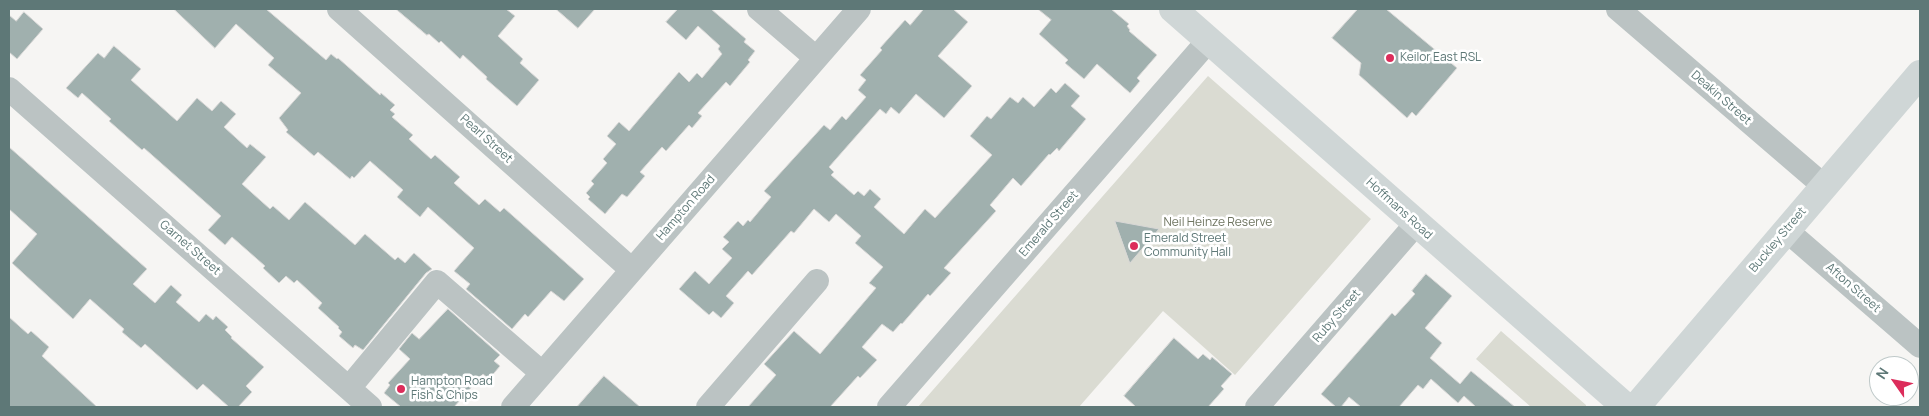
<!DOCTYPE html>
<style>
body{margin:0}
#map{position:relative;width:1929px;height:416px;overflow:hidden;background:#f6f5f3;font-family:Manrope,sans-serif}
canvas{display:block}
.frame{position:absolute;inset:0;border:10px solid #5e7877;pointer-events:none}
.north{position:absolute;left:1869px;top:356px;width:50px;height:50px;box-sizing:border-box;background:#fff;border:1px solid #bfc9c9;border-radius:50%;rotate:303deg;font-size:14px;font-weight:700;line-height:20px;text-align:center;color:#5e7877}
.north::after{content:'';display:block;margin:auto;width:18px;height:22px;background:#dc2d5b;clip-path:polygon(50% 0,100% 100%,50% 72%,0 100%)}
</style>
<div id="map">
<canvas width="1929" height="416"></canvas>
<div class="frame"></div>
<div class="north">N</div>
</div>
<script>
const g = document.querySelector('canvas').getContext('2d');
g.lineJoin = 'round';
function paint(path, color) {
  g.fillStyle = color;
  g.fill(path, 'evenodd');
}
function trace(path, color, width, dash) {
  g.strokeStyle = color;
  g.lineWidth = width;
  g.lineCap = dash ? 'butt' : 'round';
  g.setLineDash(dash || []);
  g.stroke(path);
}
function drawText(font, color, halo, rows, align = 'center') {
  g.font = font + ' Manrope,sans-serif';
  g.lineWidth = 5;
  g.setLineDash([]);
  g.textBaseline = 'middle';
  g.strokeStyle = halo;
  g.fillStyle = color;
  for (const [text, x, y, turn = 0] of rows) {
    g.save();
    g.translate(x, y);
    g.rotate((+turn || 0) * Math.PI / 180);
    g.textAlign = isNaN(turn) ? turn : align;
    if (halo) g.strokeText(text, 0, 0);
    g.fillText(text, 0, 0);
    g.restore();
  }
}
paint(new Path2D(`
 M1208,76L1371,219L1235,375L1163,311L1079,407H918Z
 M1501,331L1586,405V407H1531L1476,359Z`), '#dadbd2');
const building = new Path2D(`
 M174,9H266L326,60L331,54L337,59L338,58L380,95L381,93L395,105L390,110L395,114L392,117L413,135L409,139L431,159L435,155L460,177L454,183L479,205L485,199L500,212L504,208L584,279L564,301L551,291L528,317L525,314L512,329L466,289L470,284L454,271L474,248L428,207L420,217L397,197L403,190L370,161L354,178L352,176L350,179L318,152L314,156L286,132L288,130L279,118L301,93L268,65L274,58L236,24L215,48Z
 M396,9H506L515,16L498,36L523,59L520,63L539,80L517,106L486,79L487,77L463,55L460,59L441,41L439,43L429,34L427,35Z
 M556,9H595L578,28Z
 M678,9H711L746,39L744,42L755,51L748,60L750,62L730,86L726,82L698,113L702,116L692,128L689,125L666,151L662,147L640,172L645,176L627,197L622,194L605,214L588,199L590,197L586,193L594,184L591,181L607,163L603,159L616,144L607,136L619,122L629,131L679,72L689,82L697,73L702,78L722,54L718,49L720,46L698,26L686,40L666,22Z
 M924,9H953L968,22L938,56L972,86L944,118L916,94L899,114L891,107L886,114L880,109L829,167L834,172L831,175L854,195L858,191L864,196L870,189L881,199L874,207L904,234L925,209L935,218L992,155L970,136L987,116L991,119L1010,97L1018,103L1023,97L1034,107L1051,88L1056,93L1065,83L1080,96L1071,106L1086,119L1059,151L1057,148L1050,155L1049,154L1021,186L1013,178L990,205L996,211L944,268L951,273L930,296L928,294L902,324L901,323L893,332L882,324L862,347L877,360L860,378L858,376L830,407H748L776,375L764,364L794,331L820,354L876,288L869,283L883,267L855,243L861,236L836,214L829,222L814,209L794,233L791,231L752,275L748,271L726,296L734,303L721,318L713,311L709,315L679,289L695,271L709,284L732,258L722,249L729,242L723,237L738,221L743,226L748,220L750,222L771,197L764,191L824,125L830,130L842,116L846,120L866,97L858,90L866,80L860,75L882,50L880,48L905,20L910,25Z
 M1038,9H1111L1129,24L1127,26L1130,30L1129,31L1157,55L1137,78L1140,81L1130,93L1097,64L1084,79L1065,63L1068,60L1039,34L1051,20Z
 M1358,9H1386L1457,68L1416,116L1412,112L1407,118L1359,75L1361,63L1332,38Z
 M24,12L43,29L17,59L9,52V15L16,21Z
 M114,46L141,69L131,80L177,121L197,98L212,111L221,101L236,114L224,127L247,148L250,144L266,157L242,184L270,209L273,206L289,220L305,202L355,245L365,234L395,260L398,257L405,263L414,253L432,269L426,273L363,350L355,345L353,348L339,336L342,332L338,328L339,327L318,308L322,303L297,280L294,283L286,276L279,283L263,268L265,266L232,237L225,245L208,230L221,216L144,148L142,150L109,121L111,119L82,93L78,98L66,88L98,53L104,58Z
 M9,147L147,269L133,284L155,303L171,285L182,295L176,302L199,322L206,314L213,320L216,316L228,327L225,330L232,337L231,338L264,367L246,386L252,392L238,407H229L203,384L197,390L145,344L141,348L122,332L124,329L90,299L73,319L12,263L37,234L9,209Z
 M1115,221L1159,229L1130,263Z
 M1426,274L1452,296L1425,328L1442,343L1430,358L1460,384L1471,371L1515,407H1476L1464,396L1458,403L1431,379L1423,389L1418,385L1399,407H1361L1349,397L1341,407H1336L1321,394L1392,313L1395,316L1415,294L1412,291Z
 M448,309L500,355L494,361L500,366L489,379L483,374L454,407H401L384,393L390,385L388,383L410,359L399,349L412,333L419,339Z
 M9,317L28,334L31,331L49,347L42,356L97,407H9Z
 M1174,338L1198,359L1203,354L1210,360L1212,357L1232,374L1221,386L1224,389L1208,407H1136L1124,396Z
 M604,376L640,407H577Z`);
paint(building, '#a0b0ae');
trace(building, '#d8d7d6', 1);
trace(new Path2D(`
 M339,9L632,270
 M759,9L816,58
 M1618,9L1824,186
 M9,89L370,407
 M1786,230L1920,346
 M349,388L437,282L542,373
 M513,407L859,9
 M708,407L817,281
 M889,407L1209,40
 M1257,407L1416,224`), '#bbc3c3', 24);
trace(new Path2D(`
 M1173,9L1626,407
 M1636,407L1920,74`), '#cfd6d6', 28);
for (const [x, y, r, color] of [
 [1390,58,5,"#dc2d5b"],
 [1134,246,5,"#dc2d5b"],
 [401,389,5,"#dc2d5b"]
]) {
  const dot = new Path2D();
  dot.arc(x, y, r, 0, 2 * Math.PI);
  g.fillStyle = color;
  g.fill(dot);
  trace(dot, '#fff', 2);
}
drawText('12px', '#5e7877', '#fff', [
 ["Keilor East RSL",1400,58],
 ["Emerald Street",1144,239],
 ["Community Hall",1144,253],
 ["Hampton Road",411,382],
 ["Fish & Chips",411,396]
], 'left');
drawText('12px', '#5e7877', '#fff', [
 ["Deakin Street",1721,98,41],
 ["Pearl Street",486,139,42],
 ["Hampton Road",686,208,-49],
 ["Hoffmans Road",1399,209,42],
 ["Emerald Street",1049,224,-49],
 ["Buckley Street",1778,240,-50],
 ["Garnet Street",190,248,41],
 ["Afton Street",1853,288,41],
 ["Ruby Street",1337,316,-49]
]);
drawText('12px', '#6f7561', '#fff', [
 ["Neil Heinze Reserve",1218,223]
]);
</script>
